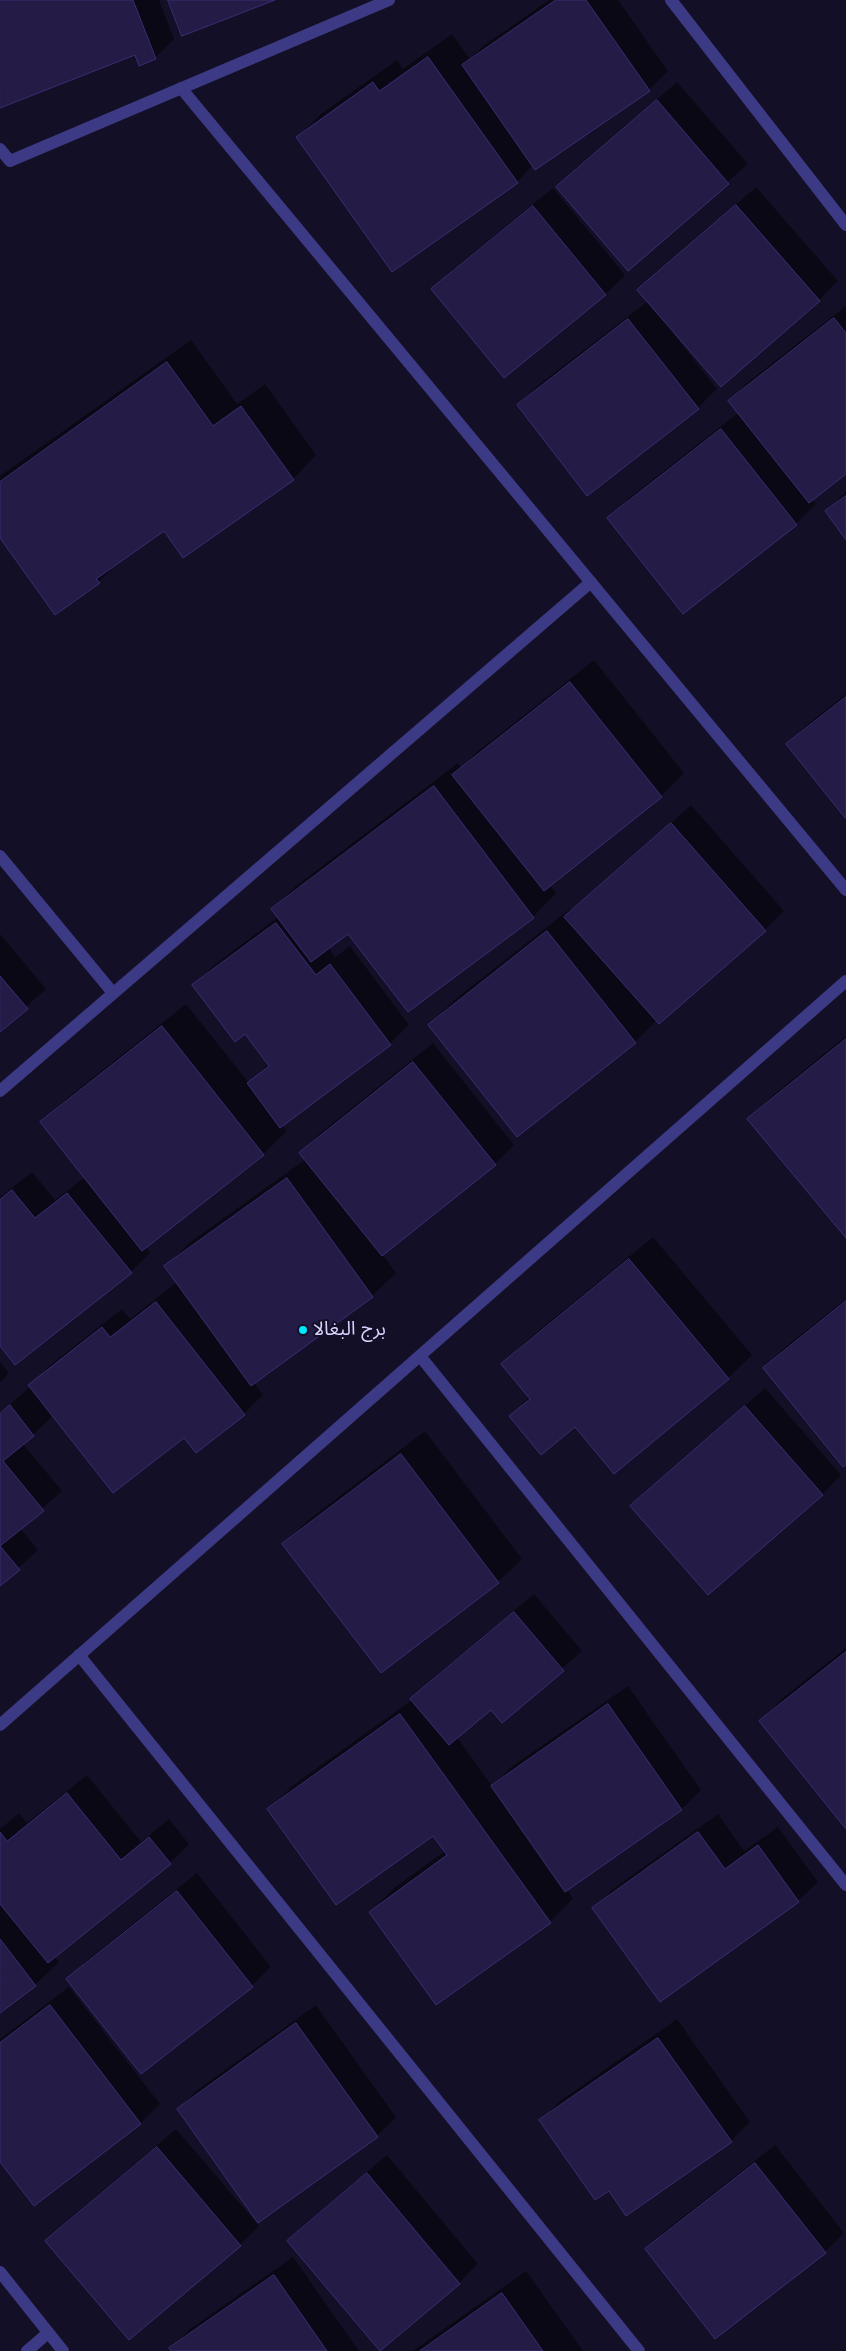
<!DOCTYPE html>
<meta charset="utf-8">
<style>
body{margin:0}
canvas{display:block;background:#130f26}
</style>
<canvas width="846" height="2351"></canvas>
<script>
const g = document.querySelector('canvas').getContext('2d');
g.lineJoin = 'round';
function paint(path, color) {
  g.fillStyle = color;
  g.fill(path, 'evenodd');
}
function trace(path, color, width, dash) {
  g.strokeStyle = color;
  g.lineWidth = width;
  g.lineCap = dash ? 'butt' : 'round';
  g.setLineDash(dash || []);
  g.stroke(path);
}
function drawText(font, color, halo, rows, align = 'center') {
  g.font = font + ' Jost,"Noto Sans Arabic",sans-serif';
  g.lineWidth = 4;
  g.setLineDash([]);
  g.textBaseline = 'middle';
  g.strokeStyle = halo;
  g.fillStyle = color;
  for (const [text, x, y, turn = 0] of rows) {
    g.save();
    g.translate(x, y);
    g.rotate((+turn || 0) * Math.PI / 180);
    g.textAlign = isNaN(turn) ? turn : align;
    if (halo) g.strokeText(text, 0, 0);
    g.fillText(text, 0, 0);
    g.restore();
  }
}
paint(new Path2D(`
 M0,0H159L174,39L155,58L136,54L0,107Z
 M549,0H618L668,71L649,90L533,165L517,182L298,137L321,114L397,60L403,69L452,34L470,59L483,46Z
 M677,82L748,164L628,269L558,187Z
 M756,187L838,281L819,300L673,333L717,389L698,408L518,405L537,386L648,301L639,290Z
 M553,188L625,275L606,294L504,376L433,289L452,270Z
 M846,306V472L811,499L816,504L796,524L683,612L609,518L628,499L738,413L729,401L748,382Z
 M191,340L237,404L265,384L316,455L293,479L164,529L121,560L99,582L55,613L0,536V476Z
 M846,492V537L827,511Z
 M594,660L684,773L661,796L550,885L556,893L533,917L408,1011L348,932L328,947L335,957L350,946L409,1025L390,1044L282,1125L287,1131L264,1154L146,1247L150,1253L131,1272L16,1363L0,1344V1197L32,1172L55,1200L85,1177L42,1123L66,1099L186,1004L249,1083L268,1064L246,1033L194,985L213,966L278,917L272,909L296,886L458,763L461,768L477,752Z
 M846,694V817L788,744L807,725Z
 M691,805L784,911L765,930L657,1020L635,1042L430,1025L453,1001L571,908L572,910Z
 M0,934L46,989L0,1030Z
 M846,1036V1236L749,1119L772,1096Z
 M433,1043L514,1145L495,1164L382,1254L396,1273L372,1296L254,1382L263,1395L244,1414L196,1452L184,1436L54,1415L23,1444L62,1491L20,1528L38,1550L0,1585V1413L31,1386L49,1366L122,1309L130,1319L177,1282L166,1267L189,1243L306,1159L300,1153L319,1134Z
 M653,1237L752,1355L728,1378L575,1425L510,1416L529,1397L503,1364L526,1341Z
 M846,1299V1463L764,1368L783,1349Z
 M0,1362L9,1373L0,1382Z
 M765,1388L841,1475L822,1495L631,1506Z
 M425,1431L522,1559L498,1582L284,1544L307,1521Z
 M534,1594L582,1651L502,1721L491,1708L457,1737L492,1786L511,1767L628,1686L701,1790L682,1809L567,1889L573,1899L550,1922L370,1912L394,1888L445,1851L433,1834L269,1809L292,1786L412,1700L431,1680Z
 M846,1648V1827L761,1721L784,1697Z
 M87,1775L141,1842L169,1819L189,1844L170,1863L54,1956L59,1962L35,1985L0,2011V1829L19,1813L27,1823Z
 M718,1814L744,1851L778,1827L818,1882L798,1901L594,1908L613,1889Z
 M197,1873L271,1967L252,1986L68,1979L87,1960Z
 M69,1987L160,2104L141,2123L34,2204L0,2160V2039Z
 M316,2005L396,2117L377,2136L259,2221L178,2109L197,2090Z
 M677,2019L750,2122L731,2141L609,2189L541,2120L560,2101Z
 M176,2129L259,2226L240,2245L47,2241L66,2222Z
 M775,2145L844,2233L825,2252L646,2249L666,2230Z
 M387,2155L478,2264L459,2283L380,2349L289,2241L308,2222Z
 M293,2257L359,2351H173L171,2348L190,2329Z
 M526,2271L583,2351H413L417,2348Z`), '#0007');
const building = new Path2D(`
 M0,0H133L156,59L139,66L135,55L0,108Z
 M168,0H275L182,36Z
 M556,0H586L650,91L535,170L462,65Z
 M428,57L518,183L392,272L296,137L373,82L379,91Z
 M657,100L729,184L628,271L556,187Z
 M736,205L820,301L721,387L637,290Z
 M533,206L606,295L504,378L431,289Z
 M834,318L846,333V474L809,503L728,401Z
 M628,319L699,409L587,496L517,405Z
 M167,362L213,426L241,406L294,480L183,558L164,531L96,579L100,583L55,615L0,538V482Z
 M721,429L797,525L683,614L607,518Z
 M846,496V540L825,511Z
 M570,682L662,797L544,891L452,775Z
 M846,697V819L786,744Z
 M434,786L534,918L408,1012L348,934L311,962L271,909Z
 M671,823L766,931L659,1024L564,917Z
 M276,923L316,975L330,964L391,1045L280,1128L247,1083L269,1066L245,1034L235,1042L192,985Z
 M547,931L636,1043L517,1137L428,1025Z
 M0,976L28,1009L0,1032Z
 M162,1026L264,1155L142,1251L40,1122Z
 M846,1039V1238L747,1119Z
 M413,1062L496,1165L382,1256L299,1153Z
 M287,1178L373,1297L251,1386L164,1266Z
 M12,1190L35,1218L67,1193L132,1273L15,1365L0,1346V1200Z
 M629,1259L729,1379L614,1474L575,1427L541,1455L509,1416L530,1399L501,1364Z
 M846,1301V1465L843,1467L763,1368Z
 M156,1302L245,1415L196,1453L184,1438L113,1493L28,1385L102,1327L110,1337Z
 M10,1405L34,1436L3,1461L44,1511L0,1546L20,1570L0,1586V1414Z
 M745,1406L823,1495L708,1595L630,1506Z
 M401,1454L499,1583L381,1673L282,1544Z
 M514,1612L564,1671L502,1723L491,1710L449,1745L410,1699Z
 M846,1652V1829L759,1721Z
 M608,1704L682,1810L565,1892L491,1786Z
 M400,1714L551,1923L436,2005L369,1912L447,1855L433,1836L336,1905L267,1809Z
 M67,1793L121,1860L149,1837L171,1864L48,1963L0,1904V1832L7,1841Z
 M698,1832L725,1869L758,1845L799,1902L660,2002L592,1908Z
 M177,1891L253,1987L141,2074L66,1979Z
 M0,1939L36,1986L0,2013Z
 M50,2005L141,2124L34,2206L0,2162V2043Z
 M296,2023L378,2137L258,2223L177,2109Z
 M658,2038L732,2142L626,2216L609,2191L595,2200L539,2120Z
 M157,2147L241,2246L129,2340L45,2241Z
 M755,2163L826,2253L715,2339L645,2249Z
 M367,2173L460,2284L380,2351L287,2241Z
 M274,2275L327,2351H171L169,2348Z
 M502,2293L543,2351H420Z`);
paint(building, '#241b47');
trace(building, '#3b2d73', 1);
trace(new Path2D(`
 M671,0L846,225
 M181,88L846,890
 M0,149L10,161L389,0
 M0,856L113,993
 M0,1091L591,582
 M420,1356L846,1885
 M79,1655L639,2351
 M0,1725L846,981
 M0,2272L63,2351
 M27,2351L48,2333`), '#3d3a85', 12);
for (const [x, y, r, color] of [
 [303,1330,5,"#00e5ff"]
]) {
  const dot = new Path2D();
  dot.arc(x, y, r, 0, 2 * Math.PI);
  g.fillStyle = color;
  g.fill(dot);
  trace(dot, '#130f26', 2);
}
drawText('19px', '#d9d4ff', '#130f26', [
 ["برج البغالا",313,1330]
], 'left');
</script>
